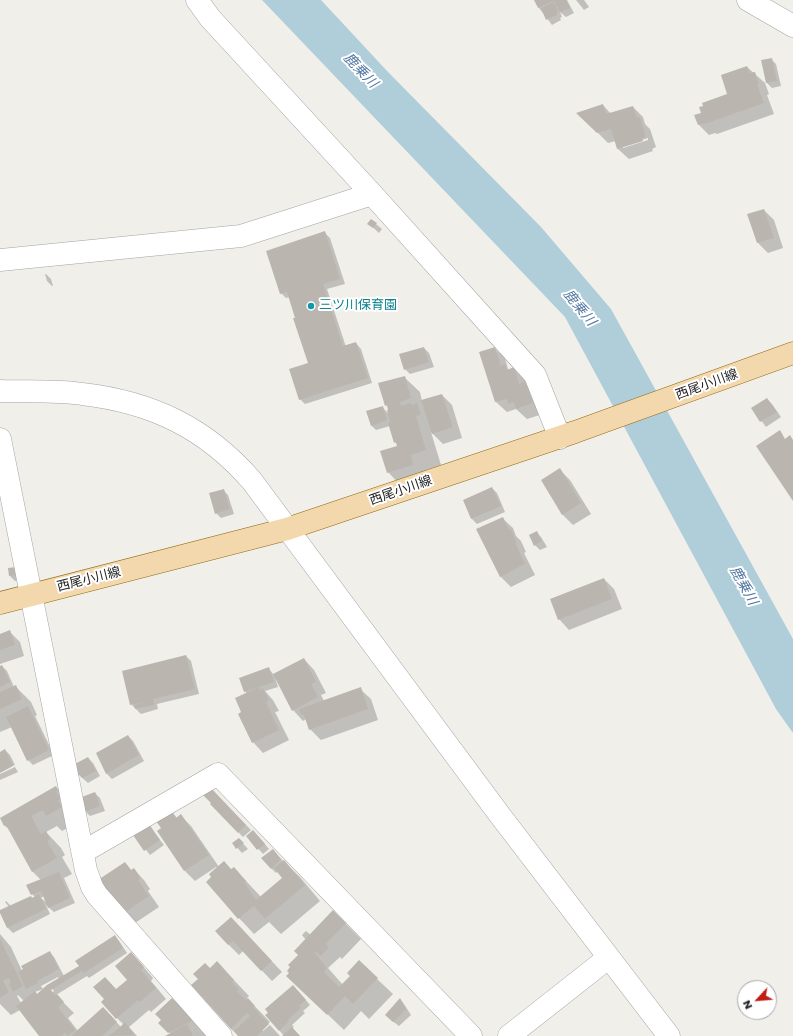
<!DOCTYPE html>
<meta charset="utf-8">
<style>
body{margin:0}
#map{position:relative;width:793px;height:1036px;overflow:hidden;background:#f1efea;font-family:Poppins,sans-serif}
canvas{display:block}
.north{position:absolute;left:737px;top:980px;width:40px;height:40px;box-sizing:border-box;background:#fff;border:1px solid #a7a7a7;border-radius:50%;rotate:244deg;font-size:11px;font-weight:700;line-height:16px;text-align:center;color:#222}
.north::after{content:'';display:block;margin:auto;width:14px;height:18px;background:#bf1c15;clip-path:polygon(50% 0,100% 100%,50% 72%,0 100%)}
</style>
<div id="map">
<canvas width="793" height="1036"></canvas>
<div class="north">N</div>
</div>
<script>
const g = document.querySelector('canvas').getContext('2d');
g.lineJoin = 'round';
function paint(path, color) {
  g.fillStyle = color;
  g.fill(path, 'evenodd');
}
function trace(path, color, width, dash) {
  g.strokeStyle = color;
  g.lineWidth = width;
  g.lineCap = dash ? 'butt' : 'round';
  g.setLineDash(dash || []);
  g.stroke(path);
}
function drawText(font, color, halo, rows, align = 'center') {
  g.font = font + ' Poppins,"Noto Sans JP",sans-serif';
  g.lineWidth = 4;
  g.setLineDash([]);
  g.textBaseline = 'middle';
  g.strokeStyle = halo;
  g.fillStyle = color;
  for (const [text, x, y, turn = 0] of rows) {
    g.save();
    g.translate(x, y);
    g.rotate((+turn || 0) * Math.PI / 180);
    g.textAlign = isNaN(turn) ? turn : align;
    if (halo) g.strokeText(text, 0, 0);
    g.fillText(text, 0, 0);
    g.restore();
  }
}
paint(new Path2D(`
 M262,0H321L388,72L541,227L611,309L793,639V733L776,709L565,317Z`), '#afceda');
paint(new Path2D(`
 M535,0H567L574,13L566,17L560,12L562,17L560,18L561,20L552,25L539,8Z
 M576,0H584L589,7L584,10Z
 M771,59L776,64L781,86L772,88L767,83Z
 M747,67L765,83L769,94L767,95L774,114L717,134L715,133L709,135L699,125L702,113L729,95Z
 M603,105L611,114L633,107L643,117L645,124L650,129L656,147L652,149L653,151L629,159L618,149L616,141L608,143L578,113ZM648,138V140L623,148V146Z
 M764,210L774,220L783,248L768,253L758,243L749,215Z
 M371,220L382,229L379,233L368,223Z
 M325,233L330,238L345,284L327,289L346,347L356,343L361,349L372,383L305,404L300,399L309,363L290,297L286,298L281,293Z
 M45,274H46L51,279L53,286H52L47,281Z
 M424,348L429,353L434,367L410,374L405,369Z
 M494,348L505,358L508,369L509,370L514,369L524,379L526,384L535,393L543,414L527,419L516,409L507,412L496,402L481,352Z
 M404,377L420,392L422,401L442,395L452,405L462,438L443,444L431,432L441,465L426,470L428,480L403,488L388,472L399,447L395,442L390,426L376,430L371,425L382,407L389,414V408L386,405Z
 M767,399L772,404L781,417L766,427L752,408Z
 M560,470L570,480L591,514L573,525L563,515L542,481Z
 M492,488L497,493L505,512L477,524L472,519L464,500Z
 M223,490L228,495L234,514L221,518L216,513Z
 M502,518L513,528L516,536L521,541L526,552L524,553L535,575L511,587L500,576Z
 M536,532L541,537L547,547L540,550L535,545Z
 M9,569L21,580L15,581L10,576Z
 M604,579L614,589L622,609L569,630L559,619Z
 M10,632L20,642L24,656L0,664V635Z
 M186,656L191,661L199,694L157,704L158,709L141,714L131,704Z
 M304,659L314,670L326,693L321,695L324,701L360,689L371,699L378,720L321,740L310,729L306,719L303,721L293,710L276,677H275L278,687L265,691L273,700L279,711L275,712L289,740L263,753L253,742L243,713L247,694L245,691L268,668L274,675Z
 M2,666L7,671L14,687L15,686L31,702L37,715L35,716L54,755L33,765L28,760L12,727L0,732V667Z
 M128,736L133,741L144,761L112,779L107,774L97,753Z
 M5,750L10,755L15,765L0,771V753Z
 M88,758L93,763L100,776L88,783L79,775Z
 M15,767L18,772L0,780V774Z
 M56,787L71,803L77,823L62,831L57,826L46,832L61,848L65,855L62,857L72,874L64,878L75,903L54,912L46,905L50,914L13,933L8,928L0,911L9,907L5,902L6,901L11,906L35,897L32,894L41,880L32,871L10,830L5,826L1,818ZM44,896L47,903L41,898Z
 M211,789L251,830L243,837L211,804Z
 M95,793L100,798L105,811L90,816L85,811Z
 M172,812L177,818L181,816L191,826L219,867L231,870L234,868L261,897L284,878L278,871L276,873L271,868L277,855L300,877L320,901L281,934L269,922L254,934L239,918L208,882L213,877L217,868L216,867L195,881L185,871L158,831L162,828Z
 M149,826L164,845L150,855L135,836Z
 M247,836H258L269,849L263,854Z
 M239,839L248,849L242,853L233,843Z
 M125,863L132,871L134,870L144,880L150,889L148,891L159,907L135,923L99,880Z
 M231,918L282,972L272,981L243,951L239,955L228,944Z
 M345,923L361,939L342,959L340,957L328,968L343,985L351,976L359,962L393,994L369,1019L361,1011L344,1030L303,991L299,955L306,940L302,935L306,931L311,935Z
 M0,934L11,947L22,971L49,952L54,957L64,976L80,966L114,936L119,941L127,953L89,978L87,976L56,995L74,1013L68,1018L78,1031L108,1013L121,1027L124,1025L117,1018L116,990L128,980L141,964L153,978L151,981L166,999L151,1012L149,1010L129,1027L137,1036H41L20,1010L11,1015L0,1004ZM58,977L59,979L49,985L54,991L53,992L37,995L35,992L43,989L41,986ZM18,995L24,1001L21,1003L17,996Z
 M210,969L232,978L249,996L247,998L270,1022L262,1029L263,1031L270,1025L280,1036H239L231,1029Z
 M298,991L310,1005L303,1011L305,1013L292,1025L294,1027L292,1028L300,1036H284L279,1030Z
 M172,999L207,1035L206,1036H167L171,1034L159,1023L163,1020Z
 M400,999L404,1004L411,1015L399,1026L391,1020Z`), '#0003');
paint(new Path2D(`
 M534,0H566L570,8L560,12L554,1L538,8Z
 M554,2L558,12L556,13L557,15L546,20L541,8Z
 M772,58L777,81L766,83L761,60Z
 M747,66L750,73L755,72L759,84H757L764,103L705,124V123L698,125L694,115L701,113L699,107L703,106L702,103L727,94L721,75Z
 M603,104L606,114L633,106L637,118L640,117L646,137L642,138L643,141L617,149L611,129L597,133L576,113Z
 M764,209L774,238L757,243L747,214Z
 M371,219L377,223L373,228L367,224Z
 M325,231L340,279L323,284L343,346L356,342L368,378L299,400L289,369L308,363L293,318H295L287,292L280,294L266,251Z
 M424,347L429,362L404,370L399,354Z
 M495,347L501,366L505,364L507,370L514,367L519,384L525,381L533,403L516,409L514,402L508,404L507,399L495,402L479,352Z
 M405,376L411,398L400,402L401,406L411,403L412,405L417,403L421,414L416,416L426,450L411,455L413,465L387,473L380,451L397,446L396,442L394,443L388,423L390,422L387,410H388L387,405L385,406L378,383Z
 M442,394L453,427L432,434L421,400Z
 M767,398L777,412L760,422L751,408Z
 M383,406L387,420L371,426L366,411Z
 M780,430L785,439L790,435L793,440V501L756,446Z
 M560,468L581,503L562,515L541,480Z
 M492,487L501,506L471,519L463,500Z
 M224,489L230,509L215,514L209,493Z
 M503,517L509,530L511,529L516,541L515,542L525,564L500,577L476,529Z
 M537,531L542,541L534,546L529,535Z
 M16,567L17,575L9,576L8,568Z
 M604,578L612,599L558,620L550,599Z
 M10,630L15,645L0,650V634Z
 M186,655L195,689L153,699L154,705L135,709L134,705L148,701L130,705L122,671Z
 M304,658L316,682L311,684L318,697L292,711L273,674Z
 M2,665L10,682L0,687V666Z
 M269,667L274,682L244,692L239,678Z
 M16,685L22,699L0,709V692Z
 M259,687L260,690L263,688L269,700L266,702L279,730L252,743L238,714L241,712L235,698Z
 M361,687L368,709L309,730L304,715H301L299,709Z
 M28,706L49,750L27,761L6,717Z
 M128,735L139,755L106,774L96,753Z
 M5,749L13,766L0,773V752Z
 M88,757L96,771L82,778L80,775H78L73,765Z
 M56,786L58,790L56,791L60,799L58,800L62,807L46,816L43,810L31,816L41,834L46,831L50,839L47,841L57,858L32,872L6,825L4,826L0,818Z
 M211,788L246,825L238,833L210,804L211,803L202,794Z
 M95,792L100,806L84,812L79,798Z
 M172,811L176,818L181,814L209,855L184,871L157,831L161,828L156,821Z
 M149,824L160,840L144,851L133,835Z
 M253,830L265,844L257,850L246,836Z
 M239,838L244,843L236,849L232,843Z
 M273,849L281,859L271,869L261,858Z
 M284,860L305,885L265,919L254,906L238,919L206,882L211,877L209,874L224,861L231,869L234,867L246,881L244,882L256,900L282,878L274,868Z
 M125,862L131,870L134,868L141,878L138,880L149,896L124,913L98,880Z
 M59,872L70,898L48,908L41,891L31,895L26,885Z
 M39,894L46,909L7,928L0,913V910L31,896L32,898Z
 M333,910L346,923L326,944L329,947L321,956L315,951L314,952L327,968L324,972L339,987L350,976L347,973L359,960L378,978L353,1004L345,996L327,1015L286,976L289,973L287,971L290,967L288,965L298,955L294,951Z
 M231,917L272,961L261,971L233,941L228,945L215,931Z
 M115,935L123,948L84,973L82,971L51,990L55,995L57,994L64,1002L58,1007L75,1030L68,1036L65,1033L62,1036H39L16,1006L35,991L37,994L47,985L79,966L75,961Z
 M0,939L23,986L13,992L9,984L11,983L9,978L3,981L9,992L0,998Z
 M50,951L59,969L37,981L38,983L26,989L18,972L23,969L21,966Z
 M131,952L144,967L141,970L156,988L140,1002L138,1000L116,1019L101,1002L104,999L93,987L105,977L116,989L127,980L115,966Z
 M217,961L234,980L232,982L239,990L237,991L246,1000L248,998L255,1006L253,1007L269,1024L257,1036H238L234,1031L250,1016L247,1013L231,1029L191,985L198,979L193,974L205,963L210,968Z
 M293,985L306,1000L299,1006L301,1008L288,1020L289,1021L279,1031L265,1015L268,1013L265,1009Z
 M172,998L193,1019L190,1022L168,1033L158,1023L161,1020L155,1014Z
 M400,998L406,1009L393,1022L385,1015Z
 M103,1007L117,1022L102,1036H71Z
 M125,1022L135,1035L109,1036L118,1029Z
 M187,1024L193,1036H165Z
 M292,1027L300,1036H282Z`), '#bab5af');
const minor = new Path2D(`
 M197,0L210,18L372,194L535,375L560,438
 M748,0L793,26
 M0,260L241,236L372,194
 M0,391C27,392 56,390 82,394C152,402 206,428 252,481L499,814L669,1036
 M0,439L86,870L92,887L97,895L221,1036
 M83,852L218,774L471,1036
 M509,1036L608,958`);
const major = new Path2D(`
 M0,603L287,529L575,432L793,353`);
trace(minor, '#a3a3a3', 23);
trace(major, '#906b10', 23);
trace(minor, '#fff', 22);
trace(major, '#f3d8ad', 22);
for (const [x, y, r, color] of [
 [311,306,4,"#0f9aa8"]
]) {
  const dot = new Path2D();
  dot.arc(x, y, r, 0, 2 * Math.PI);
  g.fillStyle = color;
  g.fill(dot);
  trace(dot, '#fff', 1.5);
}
drawText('13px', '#0d838f', '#fff', [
 ["三ツ川保育園",319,306]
], 'left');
drawText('13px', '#222', '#fff', [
 ["西尾小川線",707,385,-20],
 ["西尾小川線",401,491,-19],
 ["西尾小川線",89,580,-14]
]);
drawText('italic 14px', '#5478a1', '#fff', [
 ["鹿乗川",360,71,46],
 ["鹿乗川",579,308,51],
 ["鹿乗川",743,586,61]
]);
</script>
